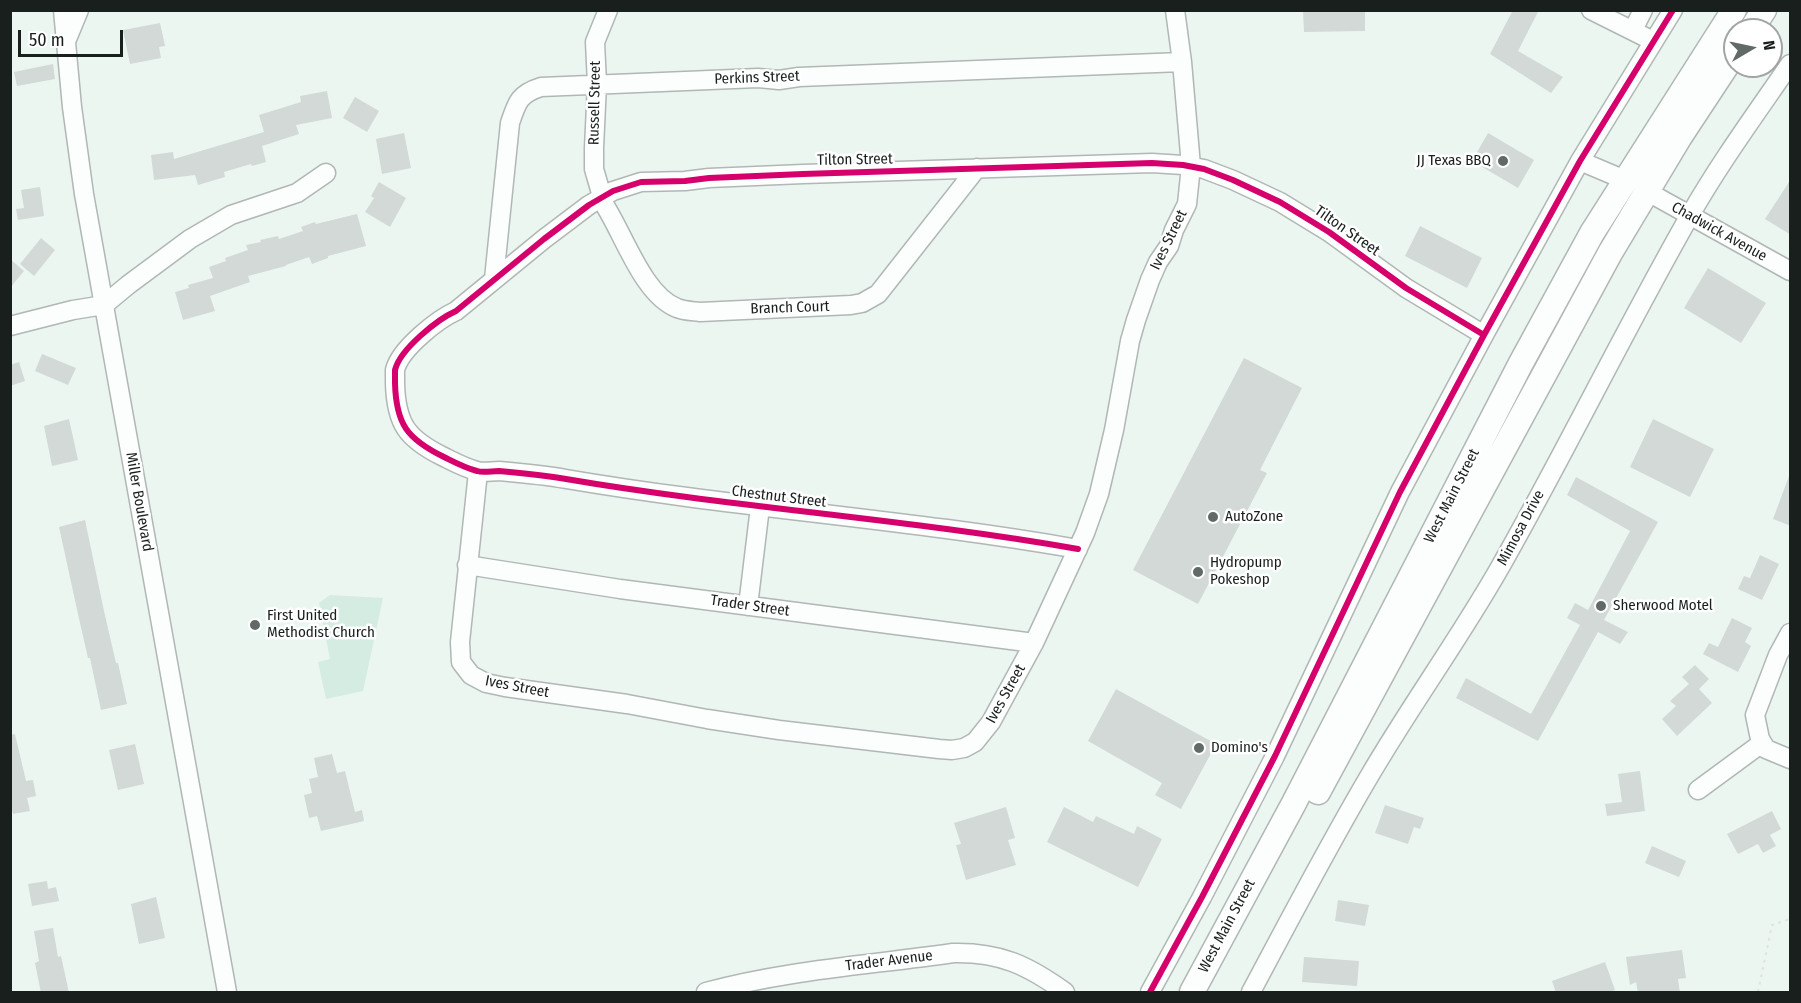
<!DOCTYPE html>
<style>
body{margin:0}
#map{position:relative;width:1801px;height:1003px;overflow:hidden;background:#ecf6f1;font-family:"Fira Sans Condensed",sans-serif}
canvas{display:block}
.frame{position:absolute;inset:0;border:12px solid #181f1c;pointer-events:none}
.north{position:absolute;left:1723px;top:18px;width:60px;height:60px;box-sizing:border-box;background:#fff;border:2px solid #a3a5a4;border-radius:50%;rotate:81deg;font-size:16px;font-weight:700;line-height:24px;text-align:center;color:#181f1c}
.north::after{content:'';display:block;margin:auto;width:21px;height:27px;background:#626a67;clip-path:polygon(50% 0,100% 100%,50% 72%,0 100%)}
.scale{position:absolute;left:18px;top:30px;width:105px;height:27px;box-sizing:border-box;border:3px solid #181f1c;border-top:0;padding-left:8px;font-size:18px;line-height:21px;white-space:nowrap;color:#181f1c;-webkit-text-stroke:4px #fff;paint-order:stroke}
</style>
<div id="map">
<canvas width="1801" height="1003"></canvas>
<div class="frame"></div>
<div class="north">N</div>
<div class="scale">50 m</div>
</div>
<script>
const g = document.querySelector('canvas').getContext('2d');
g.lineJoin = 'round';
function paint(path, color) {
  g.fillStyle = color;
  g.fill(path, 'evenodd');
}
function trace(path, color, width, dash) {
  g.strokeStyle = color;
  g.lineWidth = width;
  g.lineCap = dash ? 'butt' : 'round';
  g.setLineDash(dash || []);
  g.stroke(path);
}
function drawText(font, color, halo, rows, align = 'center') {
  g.font = font + ' "Fira Sans Condensed",sans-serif';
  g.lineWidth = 5;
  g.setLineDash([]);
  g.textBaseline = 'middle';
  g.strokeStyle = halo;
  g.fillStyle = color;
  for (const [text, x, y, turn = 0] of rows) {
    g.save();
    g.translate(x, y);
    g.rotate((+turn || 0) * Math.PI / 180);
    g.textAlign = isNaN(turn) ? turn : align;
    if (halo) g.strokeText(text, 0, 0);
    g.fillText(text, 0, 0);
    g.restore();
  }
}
paint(new Path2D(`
 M330,595L383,598L363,691L326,699L318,662L330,659L319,603Z`), '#d4ece2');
paint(new Path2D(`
 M1303,10H1365V31L1304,32Z
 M1513,10H1539L1518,51L1563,77L1551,93L1490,54Z
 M160,23L165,46L159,47L161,58L130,64L123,30Z
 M53,64L55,79L17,86L14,72Z
 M327,91L332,118L296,125L299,134L262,146L266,162L252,166L251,164L224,172L225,177L198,185L195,175L154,180L151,155L173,152L174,159L264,132L259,115L301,102L300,96Z
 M355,97L379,111L367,132L343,118Z
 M404,133L411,168L382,174L376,139Z
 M1488,133L1534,160L1518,188L1472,161Z
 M1791,179V235L1765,219Z
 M379,182L406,198L390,227L365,212L374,198L371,196Z
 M40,187L44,216L18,220L16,209L24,208L21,190Z
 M357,214L366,246L328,256V258L312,264L309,257L286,265V266L248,276L250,282L210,296L215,311L183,320L175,292L189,288L188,285L213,278L209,267L226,261L225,258L248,250L246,245L261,242L260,240L278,236L279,239L303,231L301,227L315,222L316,224Z
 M1420,226L1482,258L1467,288L1405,256Z
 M41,238L55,250L34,276L20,264Z
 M10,259L24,271L10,288Z
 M1708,268L1766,303L1741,343L1684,308Z
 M42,354L76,368L68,385L35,371Z
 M1244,358L1302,388L1260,470L1267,473L1198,604L1133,570Z
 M19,362L25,381L10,386V365Z
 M69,419L78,460L52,466L44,426Z
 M1653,419L1714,449L1690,497L1630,467Z
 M1789,476H1791V526L1773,519Z
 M1576,477L1658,522L1604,620L1628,632L1620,644L1598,632L1538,741L1456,698L1466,678L1531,714L1580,625L1567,618L1575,603L1588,610L1630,531L1567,495Z
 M85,520L104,611L116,663H118L127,704L101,710L90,658H88L78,614L59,527Z
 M1760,555L1779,564L1762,600L1738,589L1744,576L1750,578Z
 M1732,618L1752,628L1745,642L1751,646L1738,672L1703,654L1709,643L1718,647Z
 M1695,665L1709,679L1699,689L1712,703L1677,736L1662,719L1676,706L1670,701L1689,684L1682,677Z
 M1116,689L1216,744L1181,809L1155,795L1162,783L1088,741Z
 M15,734L26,781L33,780L36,796L27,798L30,811L13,814L10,801V735Z
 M135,744L144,784L118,790L109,750Z
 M332,754L337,773L345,771L355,812L362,810L364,821L321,831L317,816L309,818L304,795L312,793L309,779L318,777L314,758Z
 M1640,771L1645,811L1607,816L1605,804L1622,802L1618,774Z
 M1385,805L1424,818L1420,829L1414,827L1408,844L1375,833Z
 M1006,807L1015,838L1008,840L1016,865L966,880L956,845L961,844L954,823Z
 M1064,807L1093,822L1096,816L1134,834L1137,826L1162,839L1138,887L1047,842Z
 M1772,811L1781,829L1770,835L1776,846L1763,853L1758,844L1738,854L1727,834Z
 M1652,846L1686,861L1679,877L1645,863Z
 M47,881L48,889L56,887L59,901L32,906L28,884Z
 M156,897L165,938L139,944L131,904Z
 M1338,900L1369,905L1365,926L1335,921Z
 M53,928L58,957L61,956L69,993H41L35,963L39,961L34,931Z
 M1682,950L1686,978L1678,979L1680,993H1638L1636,982L1630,985L1626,957Z
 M1304,957L1359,961L1357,986L1302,982Z
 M1605,962L1615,990L1607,993H1556L1552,981Z`), '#d2d9d6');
const minor = new Path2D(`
 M63,10L72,107L84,194L227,992
 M608,10L595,42L597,84L594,148V169L601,193L600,198C622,228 641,294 677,308C684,311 692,311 700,312L851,305L862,303L878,294L977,168
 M1591,10L1653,41
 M1633,30L1643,10
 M67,39L79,10
 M1580,161L1625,180
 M1648,192L1790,271
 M494,279L510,123C517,102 519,94 541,87L758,78L779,80L799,77L1182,62
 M10,326L73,310L104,305L128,285L190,239L231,215L297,193L326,173
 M478,472L460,642L461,662L471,675L486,683L505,687L627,704L707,719L779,730L939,749L952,750L964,748L975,742L991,722L1034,643L1085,533L1099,494L1114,430L1130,341L1136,320L1150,280L1158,262L1169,246L1174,230L1187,204L1191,166L1182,62L1175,10
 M1078,549C908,519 736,508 566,479C544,475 522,473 499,471C492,471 483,473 477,471C465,468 454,462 444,457C407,439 396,424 395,383C395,379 395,374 395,370C400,349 438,319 456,311L544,239L589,205L613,191L641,182L685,181L709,178L803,174L1152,163L1183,165L1204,169L1233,180L1280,202L1329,232L1406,288L1484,335
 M467,565L620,589L1034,643
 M748,606L760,507
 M1790,633L1778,655L1755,715L1760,739L1766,749L1790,759
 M1698,790L1762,743
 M706,992C786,970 871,965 953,953C1000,952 1027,965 1065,992
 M1150,992L1202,897L1275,756L1400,492L1484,335L1580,161L1673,10
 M1251,992C1290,919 1328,846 1370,775C1411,705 1459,639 1499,569C1565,453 1623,333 1689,217C1719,164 1755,115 1790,64`);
const major = new Path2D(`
 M1751,30L1764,10
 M1318,792L1610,253L1679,138L1735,53
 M1192,992L1294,803L1521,363L1592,233L1734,10`);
trace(minor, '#b0b7b4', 21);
trace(major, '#b0b7b4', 27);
trace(new Path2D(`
 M1758,992L1772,925L1790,919`), '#dfe2e1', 2, [3, 4.5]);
trace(minor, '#fcfefd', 18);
trace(major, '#fcfefd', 24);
trace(new Path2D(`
 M1078,549C908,519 736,508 566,479C544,475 522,473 499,471C492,471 483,473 477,471C465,468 454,462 444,457C407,439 396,424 395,383C395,379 395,374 395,370C400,349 438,319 456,311L544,239L589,205L613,191L641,182L685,181L709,178L803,174L1152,163L1183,165L1204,169L1233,180L1280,202L1329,232L1406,288L1484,335
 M1150,992L1202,897L1275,756L1400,492L1484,335L1580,161L1673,10`), '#d6006c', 6);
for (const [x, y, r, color] of [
 [1503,161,6,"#626a67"],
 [1213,517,6,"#626a67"],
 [1198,572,6,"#626a67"],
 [1601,606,6,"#626a67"],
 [255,625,6,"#626a67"],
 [1199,748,6,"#626a67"]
]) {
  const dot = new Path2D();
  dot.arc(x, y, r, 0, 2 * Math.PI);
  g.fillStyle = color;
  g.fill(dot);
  trace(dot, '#fff', 2);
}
drawText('15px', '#181f1c', '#fff', [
 ["Perkins Street",757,78,-2],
 ["Russell Street",595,103,-89],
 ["Tilton Street",855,160,-1],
 ["Tilton Street",1347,231,35],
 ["Chadwick Avenue",1719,232,29],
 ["Ives Street",1169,240,-64],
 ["Branch Court",790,308,-2],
 ["West Main Street",1452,496,-63],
 ["Chestnut Street",779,497,7],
 ["Miller Boulevard",139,502,80],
 ["Mimosa Drive",1521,528,-62],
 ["Trader Street",750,606,8],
 ["Ives Street",517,687,11],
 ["Ives Street",1006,694,-61],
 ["West Main Street",1227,926,-62],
 ["Trader Avenue",889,961,-7]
]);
drawText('15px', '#181f1c', '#fff', [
 ["JJ Texas BBQ",1491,161,"right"],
 ["AutoZone",1225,517],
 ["Hydropump",1210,563],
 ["Pokeshop",1210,580],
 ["Sherwood Motel",1613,606],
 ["First United",267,616],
 ["Methodist Church",267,633],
 ["Domino's",1211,748]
], 'left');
</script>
